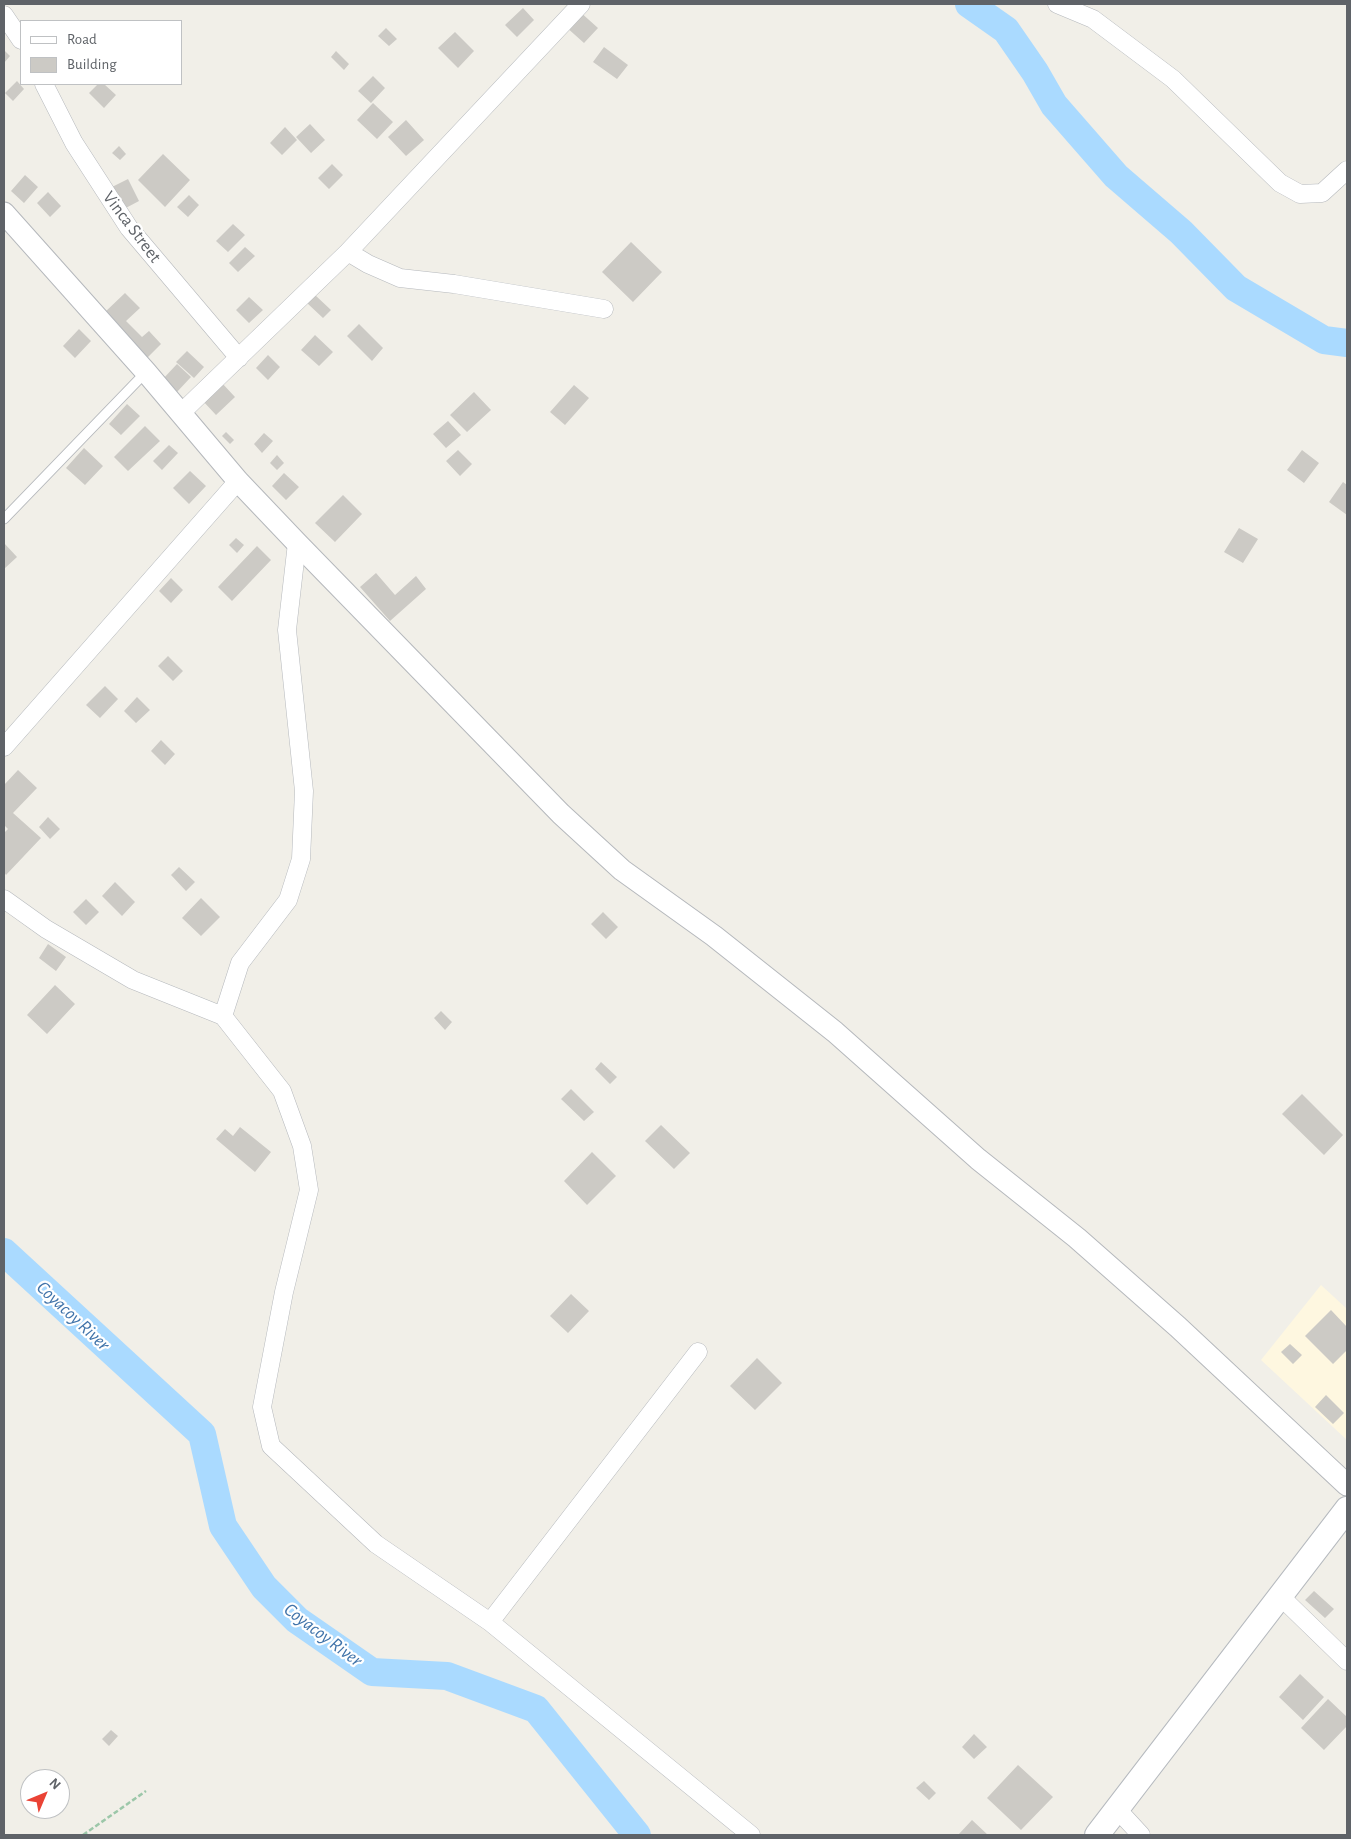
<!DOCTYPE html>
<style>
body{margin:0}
#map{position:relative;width:1351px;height:1839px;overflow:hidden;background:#f1efe8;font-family:"Alegreya Sans",sans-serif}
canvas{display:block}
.frame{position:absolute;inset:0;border:5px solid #5f6368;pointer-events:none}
.legend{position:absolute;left:20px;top:20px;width:162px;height:65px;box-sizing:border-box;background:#fff;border:1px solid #bfc1c3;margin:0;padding:6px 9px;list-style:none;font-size:15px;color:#5f6368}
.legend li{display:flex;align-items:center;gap:10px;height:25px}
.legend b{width:25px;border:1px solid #bfc1c3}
.north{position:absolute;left:20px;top:1769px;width:50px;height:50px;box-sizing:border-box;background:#fff;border:1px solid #bfc1c3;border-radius:50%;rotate:45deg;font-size:14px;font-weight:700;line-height:20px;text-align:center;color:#5f6368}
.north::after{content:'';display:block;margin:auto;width:18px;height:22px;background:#ea4335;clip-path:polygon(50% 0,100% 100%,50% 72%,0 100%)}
</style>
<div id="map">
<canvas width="1351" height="1839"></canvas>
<div class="frame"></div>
<ul class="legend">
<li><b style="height:6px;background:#fff"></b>Road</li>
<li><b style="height:14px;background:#cccac5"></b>Building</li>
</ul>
<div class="north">N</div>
</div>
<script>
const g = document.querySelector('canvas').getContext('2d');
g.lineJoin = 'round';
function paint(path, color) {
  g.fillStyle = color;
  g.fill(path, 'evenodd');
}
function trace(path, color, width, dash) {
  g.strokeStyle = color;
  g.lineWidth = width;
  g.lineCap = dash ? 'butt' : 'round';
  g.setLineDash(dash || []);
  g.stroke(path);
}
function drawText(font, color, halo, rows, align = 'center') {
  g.font = font + ' "Alegreya Sans",sans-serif';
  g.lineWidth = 4.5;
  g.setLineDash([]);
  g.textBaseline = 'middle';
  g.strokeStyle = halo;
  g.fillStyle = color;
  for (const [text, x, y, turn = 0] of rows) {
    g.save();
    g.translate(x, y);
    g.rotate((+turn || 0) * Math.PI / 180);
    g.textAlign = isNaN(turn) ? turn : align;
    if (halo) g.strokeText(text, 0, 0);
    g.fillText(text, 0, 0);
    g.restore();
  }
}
paint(new Path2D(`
 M1321,1285L1347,1309V1440L1261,1360Z`), '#fef7e0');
trace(new Path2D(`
 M969,4L1006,30L1035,72L1054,105L1116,176L1181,232L1236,288L1324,340L1347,343
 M4,1252L202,1434L223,1526L264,1587L297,1620L372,1672L447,1676L536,1709L637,1835`), '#aadaff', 28);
paint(new Path2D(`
 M523,8L534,20L517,37L505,25Z
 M579,11L598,28L584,43L565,26Z
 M386,28L397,39L389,46L378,36Z
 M455,32L474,51L458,68L438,48Z
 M604,47L628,65L617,79L593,62Z
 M4,50L10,56L4,63Z
 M336,51L349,64L344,70L331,57Z
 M373,76L385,88L371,103L358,91Z
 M17,81L24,89L13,101L5,93Z
 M98,84H104L116,95L104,108L89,93Z
 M373,103L393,122L377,139L357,120Z
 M406,120L424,140L406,156L388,137Z
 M310,124L325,140L311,153L296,137Z
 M285,127L297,140L282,155L270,143Z
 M119,146L126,154L120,160L112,153Z
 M163,154L190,180L165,207L138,180Z
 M332,164L343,175L329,189L318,178Z
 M25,175L38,187L24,203L11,191Z
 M128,179L139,201L122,210L110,188Z
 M48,192L61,206L50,217L37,203Z
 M189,195L199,205L188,217L177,207Z
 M233,224L245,235L228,252L216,241Z
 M631,242L662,272L633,302L602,272Z
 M245,247L255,256L238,272L229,263Z
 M125,293L140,308L126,321L142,337L149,331L161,344L147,358L104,313Z
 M315,295L331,310L323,318L307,303Z
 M249,297L263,310L249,323L236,310Z
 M359,324L383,348L372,361L347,336Z
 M79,329L91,341L75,358L63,346Z
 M315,335L333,352L319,366L301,350Z
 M187,351L204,367L194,378L176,362Z
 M268,355L280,367L268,380L256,368Z
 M177,364L191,377L176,393L162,380Z
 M221,382L235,397L216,415L202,400Z
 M574,385L589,398L565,425L550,412Z
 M474,392L491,410L467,432L450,415Z
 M127,404L140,416L121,435L109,424Z
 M448,421L461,435L446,448L433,434Z
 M145,426L160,441L128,471L114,457Z
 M226,432L234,440L230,444L222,436Z
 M264,433L273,441L262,453L254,444Z
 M169,445L178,453L162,470L153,461Z
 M84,448L103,466L85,485L66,468Z
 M458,450L472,464L460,476L446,461Z
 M1302,450L1319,463L1304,483L1287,470Z
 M277,455L284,463L277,470L270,463Z
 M190,471L206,486L189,504L173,488Z
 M284,473L299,487L286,500L272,486Z
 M1343,482L1347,485V515L1329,502Z
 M343,495L362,514L335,542L315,523Z
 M1239,528L1258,539L1243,563L1224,552Z
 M236,538L244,545L237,553L229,545Z
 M4,543L17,557L4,569Z
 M257,546L271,560L232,601L218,587Z
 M376,573L395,595L416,576L426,589L390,621L360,587Z
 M171,578L183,590L171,603L159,591Z
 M168,656L183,671L173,681L158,666Z
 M105,686L118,699L100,718L86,705Z
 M137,697L150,710L136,723L124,711Z
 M161,740L175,754L165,765L151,751Z
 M18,770L37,788L13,813L41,838L6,875L4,872V833L8,829L4,825V785Z
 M48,817L60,829L50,839L39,827Z
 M179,867L195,882L186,891L171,875Z
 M115,882L135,902L122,916L102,896Z
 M201,898L220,917L201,936L182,918Z
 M86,899L99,912L86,925L73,912Z
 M603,912L618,927L606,939L591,924Z
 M48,944L66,957L56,971L39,958Z
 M55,985L75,1004L47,1034L27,1015Z
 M441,1011L452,1022L445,1030L434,1018Z
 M601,1062L617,1077L610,1084L595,1069Z
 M571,1089L594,1112L584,1121L561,1099Z
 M1302,1094L1343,1135L1324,1155L1282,1114Z
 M661,1125L690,1153L674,1169L645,1141Z
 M240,1127L271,1152L255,1172L216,1139L225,1129L233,1136Z
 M592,1152L616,1176L587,1205L564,1181Z
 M571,1294L589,1311L568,1333L550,1316Z
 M1331,1310L1347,1327V1350L1333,1364L1305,1336Z
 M1290,1344L1302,1355L1293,1364L1281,1352Z
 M757,1358L782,1383L755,1410L730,1386Z
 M1326,1395L1344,1413L1333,1424L1315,1407Z
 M1314,1591L1334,1609L1325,1618L1305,1600Z
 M1300,1674L1324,1697L1303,1720L1279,1697Z
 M1328,1699L1347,1717V1726L1324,1750L1301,1728Z
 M111,1730L118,1736L109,1746L102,1739Z
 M974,1734L987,1747L974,1759L962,1747Z
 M1018,1765L1053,1797L1021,1830L987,1798Z
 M924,1781L936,1793L929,1800L916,1788Z
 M972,1820L988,1835H958Z`), '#cccac5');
const service = new Path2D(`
 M4,519L146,372`);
const minor = new Path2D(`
 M1057,4L1093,19L1173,79L1280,183L1300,194L1322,193L1347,170
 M4,15L21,40
 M44,84L74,143L129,228L239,358
 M348,252L368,264L400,278L454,284L604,309
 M181,413L348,252L581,4
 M4,747L238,481
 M4,899L46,929L133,980L223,1016L282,1091L302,1146L309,1190L284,1292L262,1407L271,1446L376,1544L490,1622L751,1835
 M223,1016L240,963L288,900L301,859L304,791L287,630L297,543
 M1280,1596L1347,1661
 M490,1622L698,1352
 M1117,1809L1141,1835`);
const tertiary = new Path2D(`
 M4,213L146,372L238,481L297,543L561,814L622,870L714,936L835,1032L978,1159L1077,1238L1178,1327L1347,1485`);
const secondary = new Path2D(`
 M1097,1835L1347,1509`);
trace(service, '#b5b8bc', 11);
trace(minor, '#b5b8bc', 19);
trace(tertiary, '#b5b8bc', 23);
trace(secondary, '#b6babf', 26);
trace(new Path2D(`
 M83,1835L146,1791`), '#9cc7a9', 2.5, [5, 2.5]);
trace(service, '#fff', 9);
trace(minor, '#fff', 18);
trace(tertiary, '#fff', 21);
trace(secondary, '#fff', 24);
drawText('18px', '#5f6368', '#fff', [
 ["Vinca Street",132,227,53]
]);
drawText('italic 19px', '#4174aa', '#fff', [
 ["Coyacoy River",73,1316,43],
 ["Coyacoy River",323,1635,37]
]);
</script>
